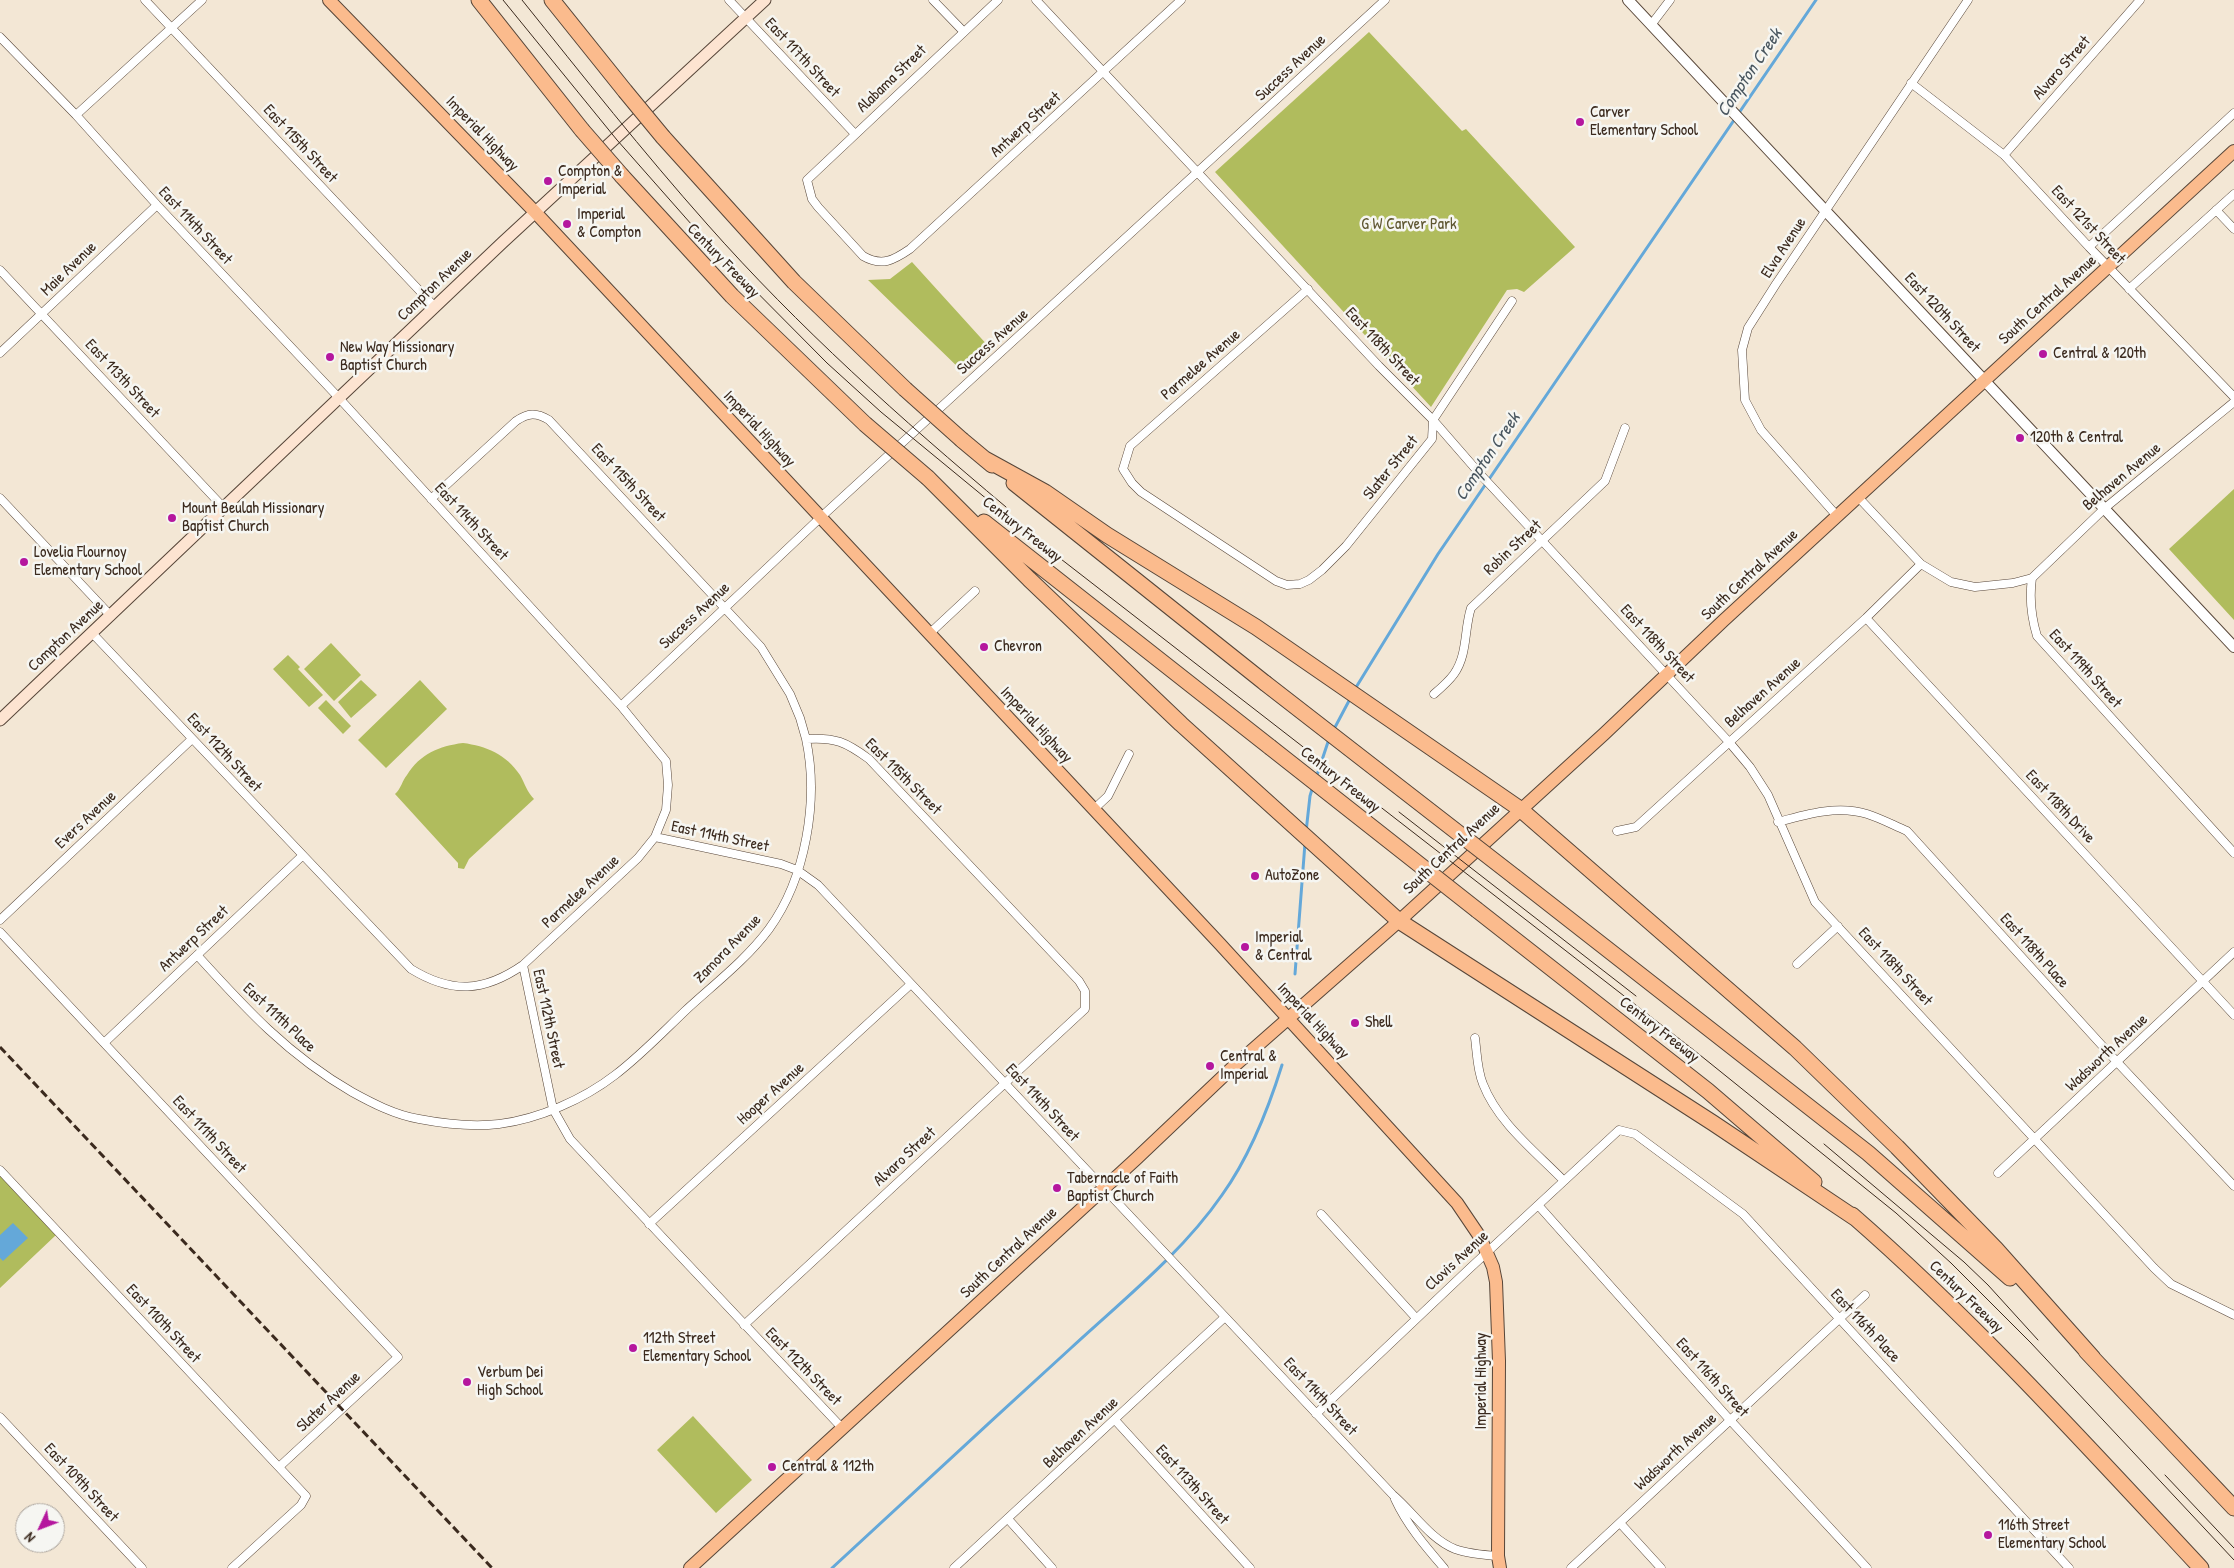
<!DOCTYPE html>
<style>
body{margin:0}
#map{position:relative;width:2234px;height:1568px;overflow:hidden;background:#f3e7d5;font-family:"Patrick Hand",sans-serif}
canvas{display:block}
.north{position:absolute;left:15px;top:1503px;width:50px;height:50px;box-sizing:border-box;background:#f6f6f2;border:1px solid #aba49d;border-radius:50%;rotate:227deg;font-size:14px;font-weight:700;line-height:20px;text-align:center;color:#3b2a1e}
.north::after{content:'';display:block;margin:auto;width:18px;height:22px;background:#b5179e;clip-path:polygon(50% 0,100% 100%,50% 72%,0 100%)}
</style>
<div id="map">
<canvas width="2234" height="1568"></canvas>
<div class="north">N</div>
</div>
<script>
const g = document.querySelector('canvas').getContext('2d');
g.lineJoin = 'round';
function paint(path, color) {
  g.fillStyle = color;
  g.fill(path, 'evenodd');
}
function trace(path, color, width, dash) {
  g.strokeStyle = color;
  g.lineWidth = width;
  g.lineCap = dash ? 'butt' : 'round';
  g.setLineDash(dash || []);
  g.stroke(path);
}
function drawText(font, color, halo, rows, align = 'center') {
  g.font = font + ' "Patrick Hand",sans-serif';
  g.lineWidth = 5;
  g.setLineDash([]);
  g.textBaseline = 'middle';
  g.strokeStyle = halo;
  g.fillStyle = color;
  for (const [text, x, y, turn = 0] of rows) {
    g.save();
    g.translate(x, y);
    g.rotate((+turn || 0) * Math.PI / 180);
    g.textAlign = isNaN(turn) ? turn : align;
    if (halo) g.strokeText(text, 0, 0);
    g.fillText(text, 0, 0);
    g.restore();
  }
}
paint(new Path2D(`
 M1369,32L1462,131L1466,129L1575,247L1524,292L1517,289L1507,290L1431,407L1215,172Z
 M912,262L990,348L963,372L868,280L890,279Z
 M2234,489V620L2169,549Z
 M331,643L361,675L334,701L304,669Z
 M288,655L300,667L298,669L323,695L309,707L273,669Z
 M361,680L377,695L351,718L338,702Z
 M420,680L447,709L386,768L358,740Z
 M326,700L351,726L343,734L318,708Z
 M463,743C486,746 506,754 520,775C525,784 527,792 534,799L469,859L464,869L458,868V863L395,794C401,789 402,781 407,775C420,754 439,746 463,743Z
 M0,1176L56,1235L0,1288Z
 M693,1416L752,1480L716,1513L657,1450Z`), '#b0bc5d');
paint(new Path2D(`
 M13,1223L28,1238L3,1261L0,1258V1235Z`), '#64a8d9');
trace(new Path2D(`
 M1355,689L1438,554L1816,0
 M1333,731L1351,697
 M1316,778L1329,739
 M1306,832L1310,796L1313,786
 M1295,974L1305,843
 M832,1568C911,1495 991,1421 1071,1348C1123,1300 1182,1253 1222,1195C1250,1156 1268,1110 1282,1065`), '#64a8d9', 3);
const minor = new Path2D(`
 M145,0L435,307
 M729,0L855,134
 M933,0L963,31
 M998,0L807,180L812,199L818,207L863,256C882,267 894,260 910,249L1181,0
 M1036,0L1379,366L1433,420L1480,474L1729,742L1750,767L1768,795L1815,902L2154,1268L2171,1284L2234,1315
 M1651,25L1670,0
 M0,37L76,115L157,205L339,398L621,706L666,761L668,785L666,810L655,837L781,864L797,870L818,885L1393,1495C1413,1512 1430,1539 1455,1549C1469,1554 1483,1555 1498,1556
 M1911,83L2004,155L2089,247L2234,397
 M76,115L202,0
 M2004,155L2140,0
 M2216,210L2234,229
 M2089,247L2234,113
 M0,270L224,508
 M1308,289L1130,446L1123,469L1132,483L1141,492L1276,581L1287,585L1300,584L1309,580L1322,570L1346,546L1432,439L1433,420L1512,301
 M2129,289L2234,194
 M0,353L157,205
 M1858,497L1921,564L1951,582L1975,587L2013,583L2032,578L2105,508L2234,402
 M0,498L111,616
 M431,499L516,421C528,413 536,412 549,420L761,647L790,694L800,718L806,739C835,737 846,742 869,759L1079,981L1085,991V1009L744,1325
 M1837,516L1761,430L1745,400L1742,350L1748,328L1776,284L1968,0
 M2032,578C2029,599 2031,616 2037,636L2234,853
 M1866,618L2234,1015
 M92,633L411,969C452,994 484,992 523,965L553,1109L570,1139L843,1429
 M929,634L975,591
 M1434,694C1441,688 1449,681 1454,674C1468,654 1464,629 1471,608L1605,481L1625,428
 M621,706L820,518L1385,0
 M1093,810L1108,796L1129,754
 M1778,822C1807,814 1838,805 1867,814C1880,818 1893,825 1907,831L2117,1062L2234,1186
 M1617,831L1636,827L1866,618L1921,564
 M0,920L192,739
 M0,932L398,1357L279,1467
 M197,955C246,1009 288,1055 352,1092C372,1103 395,1115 419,1119C445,1124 473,1127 499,1124C539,1119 584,1099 615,1075C640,1056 662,1033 685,1011C713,985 746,960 769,929C806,878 819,800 806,739
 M1797,964L1838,926
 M523,965L638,858L655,837
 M1475,1038C1477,1053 1477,1070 1483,1084C1498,1123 1536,1152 1564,1181
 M104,1043L302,856
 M0,1170L306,1496L301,1505L232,1568
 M1998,1173L2234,952
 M1538,1205L1730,1420L1867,1568
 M1321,1214L1416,1318
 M649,1224L911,984
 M1316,1414L1469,1269L1619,1130L1635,1134L1743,1214L2069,1568
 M0,1417L142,1568
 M1115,1420L1250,1568
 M1395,1499C1407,1525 1425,1546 1444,1568
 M1008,1519L1052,1568
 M1620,1523L1661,1568
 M954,1568L1225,1317
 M1571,1568L1865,1295`);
const tertiary = new Path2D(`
 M1628,0L2234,647`);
const secondary = new Path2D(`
 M0,720L502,243L765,0`);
const primary = new Path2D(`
 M329,0L535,212L1220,944L1457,1203L1480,1237L1493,1267L1496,1282L1499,1361L1498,1556L1500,1568
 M690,1568L1136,1159L1233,1067L1399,921L1604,734L1723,621L2234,151`);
const motorway = new Path2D(`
 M479,0L582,130
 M552,0L625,91
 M663,137L794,282L905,389
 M622,176L732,296L865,424
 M962,440L992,465
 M985,459L1045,492L1107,535L1256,627L1520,809L1795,1048L1897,1147L1996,1249L2093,1358
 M928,478L1029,579L1181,724L1399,921L1713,1123L1858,1220
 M1014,483L1265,683
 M984,522L1270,747
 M1515,877L1868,1153L2010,1278
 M1477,910L1708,1091L1814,1182
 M1852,1215C1977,1324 2088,1447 2201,1568
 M2086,1351L2234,1508`);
trace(minor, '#574639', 9);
trace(tertiary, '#574639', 12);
trace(secondary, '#574639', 13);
trace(primary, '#574639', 14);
trace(motorway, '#574639', 17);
trace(minor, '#fff', 8);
trace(tertiary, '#fff', 10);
trace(secondary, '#fde4d1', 11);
trace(primary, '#fbbb8d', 12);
trace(motorway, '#fbbb8d', 15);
trace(new Path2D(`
 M503,0L617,140L707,242L827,363L881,412L1039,542L1695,1051L1896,1213L1951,1263L2031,1343L2234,1560
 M522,0C583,76 643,152 707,224C798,327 901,419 1006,507
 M1399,812L1636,996
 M1824,1144L1964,1262L1988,1285L2038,1340
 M2165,1475L2234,1548`), '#3b2a1e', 1);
trace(new Path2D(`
 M0,1047L492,1568`), '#3b2a1e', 3, [8, 4]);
const motorwayBridge = new Path2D(`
 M625,91L663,137
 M582,130L622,176
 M905,389L962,440
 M865,424L928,478
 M1265,683L1515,877
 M1270,747L1477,910`);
trace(motorwayBridge, '#574639', 17, []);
trace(motorwayBridge, '#fbbb8d', 15);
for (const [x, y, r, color] of [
 [1580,122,5,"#b5179e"],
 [548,181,5,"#b5179e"],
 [567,224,5,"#b5179e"],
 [2043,354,5,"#b5179e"],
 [330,357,5,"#b5179e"],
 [2020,438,5,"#b5179e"],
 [172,518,5,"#b5179e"],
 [24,562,5,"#b5179e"],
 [984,647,5,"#b5179e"],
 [1255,876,5,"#b5179e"],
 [1245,947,5,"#b5179e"],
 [1355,1023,5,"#b5179e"],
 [1210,1066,5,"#b5179e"],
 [1057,1188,5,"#b5179e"],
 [633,1348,5,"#b5179e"],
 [467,1382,5,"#b5179e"],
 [772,1467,5,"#b5179e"],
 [1988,1535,5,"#b5179e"]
]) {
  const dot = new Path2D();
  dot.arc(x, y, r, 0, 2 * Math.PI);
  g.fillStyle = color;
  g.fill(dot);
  trace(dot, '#f6f6f2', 2);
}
drawText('16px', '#3b2a1e', '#f6f6f2', [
 ["East 117th Street",802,58,47],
 ["Success Avenue",1291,68,-43],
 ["Alvaro Street",2062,68,-49],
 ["Alabama Street",892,79,-44],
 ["Antwerp Street",1026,125,-42],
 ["Imperial Highway",482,134,46],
 ["East 115th Street",300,144,47],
 ["East 121st Street",2088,225,47],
 ["East 114th Street",195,226,47],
 ["Elva Avenue",1784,248,-57],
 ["Century Freeway",723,261,46],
 ["Maie Avenue",69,269,-44],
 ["Compton Avenue",435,285,-44],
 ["South Central Avenue",2048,300,-42],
 ["East 120th Street",1942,313,47],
 ["Success Avenue",993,342,-42],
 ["East 118th Street",1382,347,47],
 ["Parmelee Avenue",1201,365,-41],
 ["East 113th Street",122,379,47],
 ["Imperial Highway",759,429,47],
 ["Slater Street",1391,468,-51],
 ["Belhaven Avenue",2122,477,-40],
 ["East 115th Street",628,483,47],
 ["East 114th Street",471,522,47],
 ["Century Freeway",1022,530,38],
 ["Robin Street",1513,548,-43],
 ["South Central Avenue",1750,575,-43],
 ["Success Avenue",695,616,-43],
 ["Compton Avenue",66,636,-43],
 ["East 118th Street",1657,644,47],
 ["East 119th Street",2085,669,48],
 ["Belhaven Avenue",1763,693,-42],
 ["Imperial Highway",1036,725,47],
 ["East 112th Street",224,753,47],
 ["East 115th Street",903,777,45],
 ["Century Freeway",1340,780,38],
 ["East 118th Drive",2060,807,47],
 ["Evers Avenue",86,820,-43],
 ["East 114th Street",720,837,12],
 ["South Central Avenue",1452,849,-43],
 ["Parmelee Avenue",581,892,-43],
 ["Antwerp Street",194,939,-43],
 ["Zamora Avenue",728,949,-46],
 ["East 118th Place",2034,951,48],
 ["East 118th Street",1895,967,47],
 ["East 111th Place",279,1018,43],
 ["East 112th Street",548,1019,78],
 ["Imperial Highway",1313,1021,47],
 ["Century Freeway",1659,1030,38],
 ["Wadsworth Avenue",2107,1053,-43],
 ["Hooper Avenue",771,1094,-42],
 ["East 114th Street",1042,1103,47],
 ["East 111th Street",209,1135,47],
 ["Alvaro Street",905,1157,-43],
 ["South Central Avenue",1009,1253,-43],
 ["Clovis Avenue",1457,1261,-43],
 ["Century Freeway",1966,1297,44],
 ["East 110th Street",163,1324,47],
 ["East 116th Place",1865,1326,47],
 ["East 112th Street",803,1367,46],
 ["East 116th Street",1712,1378,48],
 ["Imperial Highway",1482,1381,-90],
 ["East 114th Street",1320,1397,47],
 ["Slater Avenue",329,1402,-43],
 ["Belhaven Avenue",1081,1433,-43],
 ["Wadsworth Avenue",1676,1452,-43],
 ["East 109th Street",81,1483,47],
 ["East 113th Street",1192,1485,48]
]);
drawText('16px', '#3b2a1e', '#f6f6f2', [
 ["Carver",1590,113],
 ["Elementary School",1590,131],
 ["Compton &",558,172],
 ["Imperial",558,190],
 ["Imperial",577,215],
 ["& Compton",577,233],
 ["New Way Missionary",340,348],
 ["Baptist Church",340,366],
 ["Central & 120th",2053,354],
 ["120th & Central",2030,438],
 ["Mount Beulah Missionary",182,509],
 ["Baptist Church",182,527],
 ["Lovelia Flournoy",34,553],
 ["Elementary School",34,571],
 ["Chevron",994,647],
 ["AutoZone",1265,876],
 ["Imperial",1255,938],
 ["& Central",1255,956],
 ["Shell",1365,1023],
 ["Central &",1220,1057],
 ["Imperial",1220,1075],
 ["Tabernacle of Faith",1067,1179],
 ["Baptist Church",1067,1197],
 ["112th Street",643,1339],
 ["Elementary School",643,1357],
 ["Verbum Dei",477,1373],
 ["High School",477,1391],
 ["Central & 112th",782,1467],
 ["116th Street",1998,1526],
 ["Elementary School",1998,1544]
], 'left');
drawText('16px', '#5e5631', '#f6f6f2', [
 ["G W Carver Park",1409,225]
]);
drawText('italic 18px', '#49565f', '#f6f6f2', [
 ["Compton Creek",1750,73,-56],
 ["Compton Creek",1488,457,-56]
]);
</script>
